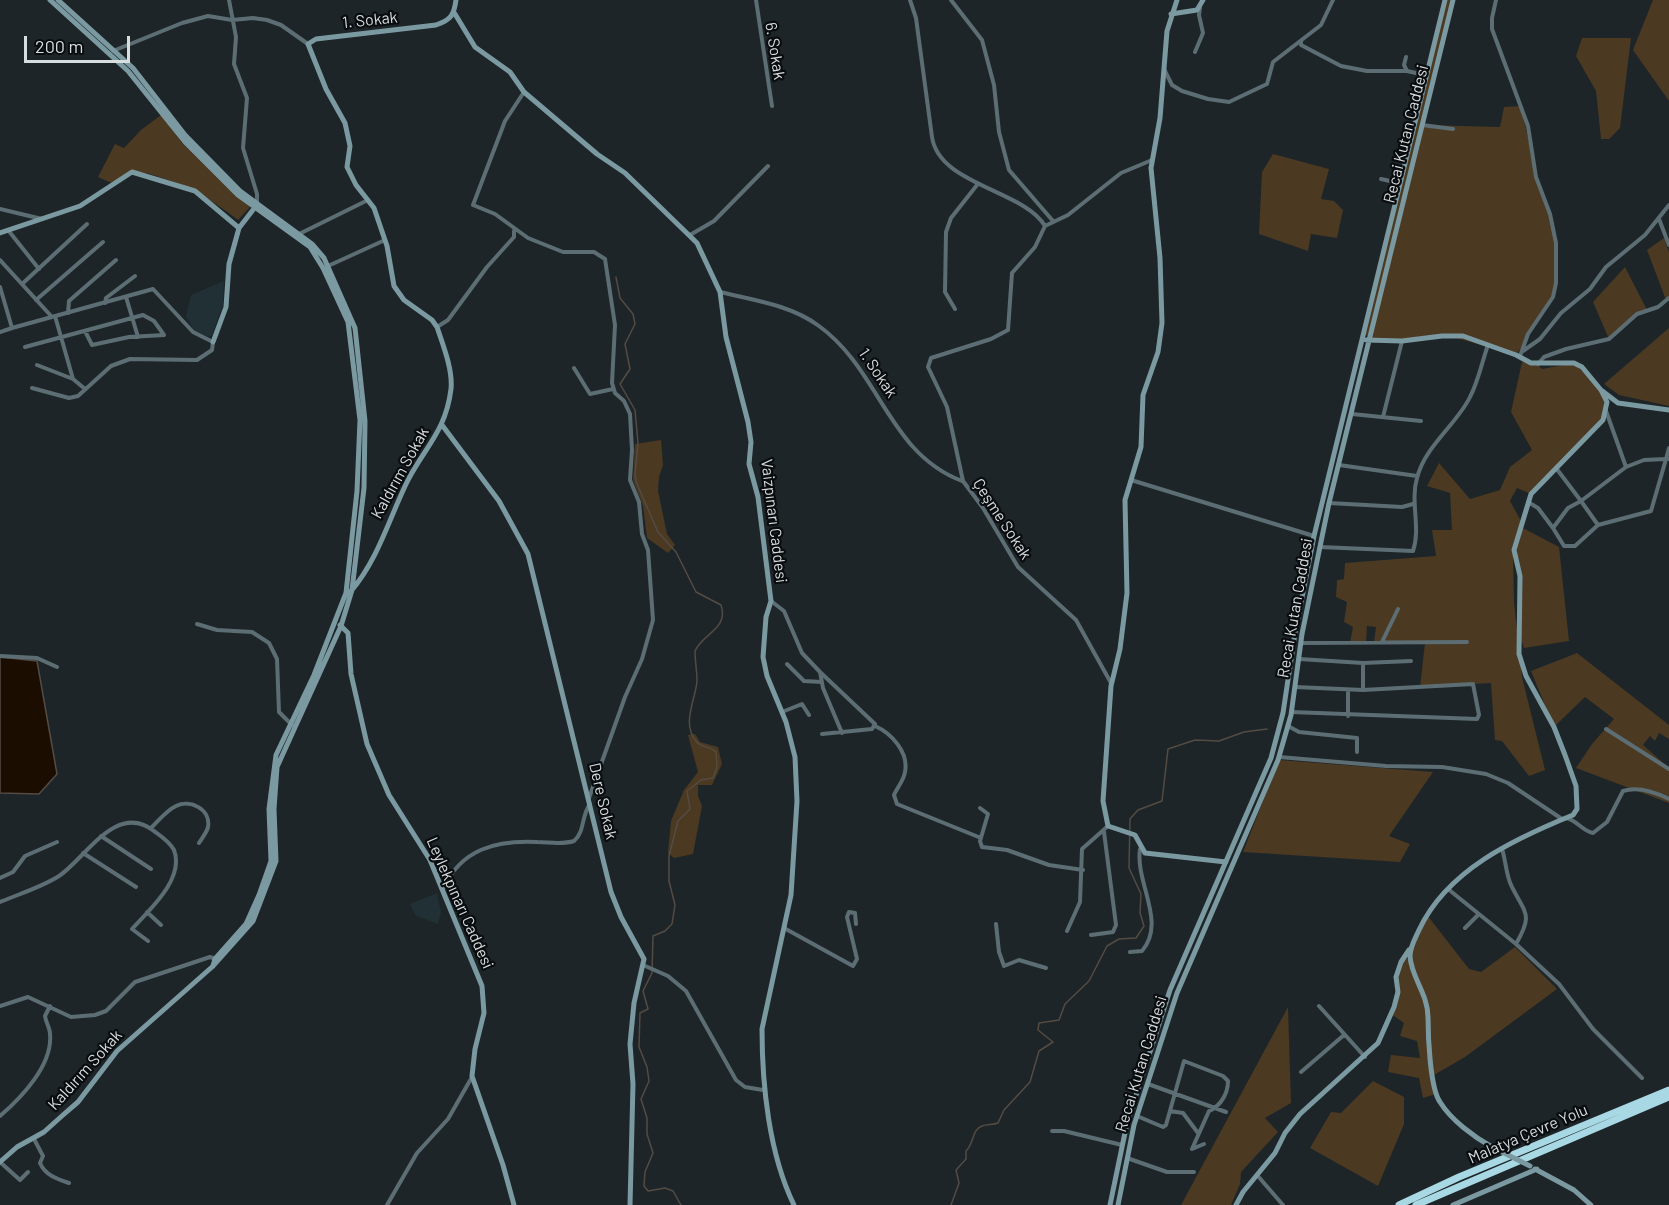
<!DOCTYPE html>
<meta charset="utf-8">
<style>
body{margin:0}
#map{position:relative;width:1669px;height:1205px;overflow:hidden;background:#1d2528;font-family:Barlow,sans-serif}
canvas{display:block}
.scale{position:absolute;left:24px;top:36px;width:106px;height:27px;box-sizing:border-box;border:3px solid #d8dddf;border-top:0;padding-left:8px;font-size:18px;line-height:21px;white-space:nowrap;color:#d8dddf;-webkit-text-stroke:4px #0a0d0f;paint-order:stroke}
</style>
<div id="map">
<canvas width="1669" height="1205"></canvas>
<div class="scale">200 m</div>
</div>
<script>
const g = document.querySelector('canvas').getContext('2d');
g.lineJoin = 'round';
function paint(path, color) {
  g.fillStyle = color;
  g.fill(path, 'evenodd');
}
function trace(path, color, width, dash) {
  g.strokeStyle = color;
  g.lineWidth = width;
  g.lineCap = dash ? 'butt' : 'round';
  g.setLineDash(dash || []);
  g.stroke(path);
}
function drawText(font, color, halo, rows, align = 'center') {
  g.font = font + ' Barlow,sans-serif';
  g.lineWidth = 4.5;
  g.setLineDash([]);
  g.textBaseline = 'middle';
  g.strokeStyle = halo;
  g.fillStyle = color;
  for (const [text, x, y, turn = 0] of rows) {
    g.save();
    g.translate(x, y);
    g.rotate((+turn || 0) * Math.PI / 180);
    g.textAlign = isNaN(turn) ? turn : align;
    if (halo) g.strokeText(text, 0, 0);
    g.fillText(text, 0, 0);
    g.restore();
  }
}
paint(new Path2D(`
 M224,281L223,304L212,335L209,337L195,331L186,317L191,295Z
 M437,893L441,912L438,924L416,916L410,904Z`), '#203034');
paint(new Path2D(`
 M1447,0H1451L1368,336L1365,335Z
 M1653,0H1669V101L1633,50Z
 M1582,38H1631L1620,128L1609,139H1601L1596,91L1576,56Z
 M1521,106L1534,166L1552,224L1556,254L1555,288L1543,315L1516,355L1453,337L1369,341L1422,125L1500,127L1504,107Z
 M161,115L182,143L250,207L238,220C213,201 192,187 162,178C155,176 147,172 140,173C118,175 128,192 98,177L115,144L124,148L141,130Z
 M1273,154L1329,169L1321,199L1334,201L1343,210L1337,238L1311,234L1308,251L1259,234L1262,172Z
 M1664,238L1669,252V298L1666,300L1647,250Z
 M1625,267L1647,310L1637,314L1609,339L1593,302Z
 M1669,328V406L1619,395L1604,384Z
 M1522,362L1538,365L1542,369L1574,363L1595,384L1607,402L1599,425L1531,494L1517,488L1510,501L1522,523L1521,527L1559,547L1569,641L1524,648L1518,630L1520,581L1513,550L1514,602L1522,677L1545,770L1529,776L1502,741L1495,740L1491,683L1420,687L1425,643L1374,642L1376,627L1367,626L1366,643H1350L1353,627L1344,622L1347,602L1336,597L1337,580L1344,579L1345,563L1436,556L1432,530H1452L1450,493L1427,486L1439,463L1470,499L1500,490L1510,467L1532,450L1511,412Z
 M661,440L663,465L659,477L658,491L667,534L675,545L668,553L647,538L643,506L633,480L635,444Z
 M1577,653L1669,725V739L1659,733L1655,741L1650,736L1643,745L1669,768V803L1576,768L1592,744L1614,719L1585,697L1554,727L1531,671Z
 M695,734L700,742L718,747L722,764L712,785H698V796L702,806L693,854L674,858L668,853L671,821L684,790L698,772L688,735Z
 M1279,760L1433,772L1389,836L1410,844L1400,862L1243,852Z
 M1427,915L1469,969L1481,972L1515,947L1557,989L1465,1057L1434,1075L1436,1094L1423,1098L1419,1078L1388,1072L1391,1055L1420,1058L1417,1041L1400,1036L1404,1023L1391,1014C1396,996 1396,979 1401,962L1410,957Z
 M1288,1007L1291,1103L1265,1118L1278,1132L1241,1172L1240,1184L1231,1205H1181Z
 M1373,1081L1404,1097V1124L1378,1186L1310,1148L1331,1112L1341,1113Z`), '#4b3922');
const water = new Path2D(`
 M0,657L37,661L57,774L39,794L0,793Z`);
paint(water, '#1b0d00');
trace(water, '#544b43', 1.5);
trace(new Path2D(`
 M616,277L620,298L633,314L635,324L625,344L630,369L620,384L635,410L638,443L635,475L637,484L658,532L676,552L696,592L721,605C729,629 703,633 695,651C695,661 697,671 697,681C696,698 681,724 696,741C701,748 710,746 716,752L717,767L713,778L701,780L687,791L690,809L678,821L669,856V881L675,905L672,924L665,931L653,936L652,973L643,991L648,1009L640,1013L639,1047L647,1067L649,1081L641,1099L647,1118V1134L653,1153L645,1172L644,1186L648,1191L665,1188L673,1191L681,1205
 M951,1205L959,1183L956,1170L966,1159V1151C974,1144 972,1129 982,1126C987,1124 993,1125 998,1123L1004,1110L1030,1082L1039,1051L1053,1042L1038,1030L1039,1023L1059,1020L1065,1004L1089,981L1107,946L1119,939L1136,938L1144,926L1140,913L1141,894L1129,868L1130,819L1138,810L1162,801L1168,749L1195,740L1219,741L1244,732L1267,729`), '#544b43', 1.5);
trace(new Path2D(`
 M229,0L236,37L234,64L247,98L243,148L257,194V204
 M756,0L772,106
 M910,0L916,18L932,137C939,185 1024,190 1045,226L1035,247L1012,273L1008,330L991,339L931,358L928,367L947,407L963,481L983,508L1018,567L1076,620L1111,683
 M951,0L982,40L994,85L999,132L1009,170L1053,221
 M1496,0L1492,18V29L1528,126L1536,177L1550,214L1556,243V283L1553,297L1528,334L1520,356
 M1301,41V45L1341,66L1367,71H1407
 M113,51L182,23L208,16L232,20L253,18L267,20L281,25L308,44
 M1195,52L1203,33L1199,15L1200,8
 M1406,57L1404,65L1407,71L1425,75
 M1164,69L1172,85L1182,91L1208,99L1229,102L1267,84L1273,62L1321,25L1333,0
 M524,92L505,121L473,205L495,214L528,238L563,252H594L605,259L615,325L612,383L615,393L624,401L630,414L632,450L630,480L639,502L642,534L648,550L653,620L642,659L625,697L589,798
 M1422,125L1453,129
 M1381,179L1399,183
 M0,209L42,219
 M1659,219L1669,245
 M1045,226L1068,215L1121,173L1152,160
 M8,230L39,269
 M297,235L368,200
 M690,235L714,221L768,166
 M0,260L52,317
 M328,266L385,240
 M22,284L87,224
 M0,287L12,328L153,289L193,332L213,342L212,350L197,360L130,359L111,366L78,396L69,398L32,388
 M720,292C753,300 791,305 819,326C880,370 888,453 962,481
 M126,297L138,337
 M36,300L103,242
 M105,303L106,298L135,276
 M955,309L945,292L946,232L951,218L977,185
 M68,313L69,301L116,260
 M55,316L73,379L85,389
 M437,327L448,320L487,267L514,237V231
 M0,332L12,328
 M25,347L143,315L154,321L164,335L129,337L92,345L85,331
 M1523,351L1540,339L1561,313L1590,289L1606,267L1645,235L1669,205
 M1538,364L1544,357L1566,349L1609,339L1637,314L1658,307L1669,298
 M37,365L73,379
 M574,368L590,394L613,389
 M1352,414L1421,421
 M1383,417L1402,341
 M1669,448L1666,459H1669
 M1339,465L1417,476
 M1556,468L1581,501L1626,467L1606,411
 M1131,480L1314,536
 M1581,501L1598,525L1575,546H1564L1553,528L1568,508Z
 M1528,502L1538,508L1553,528
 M1329,503L1402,507L1413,504
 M1598,525L1651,511L1666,459L1644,460L1626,467
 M1320,547L1413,551C1421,528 1410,502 1417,478C1425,446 1457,424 1470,397C1478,382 1482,362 1488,345
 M771,601L784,611L802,653L820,672
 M197,624L217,630L252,632L269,643L277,659L279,712L292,725
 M1382,642L1398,609
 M1301,643L1467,642
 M0,656L37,658L57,667
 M1299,659L1363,663V690
 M1363,663L1411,661
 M787,664L804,681L822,682
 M782,712L802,704L809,715
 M1291,712L1477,719L1479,715L1473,684L1363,690L1295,687
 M1348,716V690
 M875,726C891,733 909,752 905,772C904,780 897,788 894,795L897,804L981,838
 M1288,726L1299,732L1357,738V752
 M1606,729L1669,769
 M822,734L872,729L875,724L820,672L823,688L842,733
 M1279,757L1386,766L1442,767L1486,774L1508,783L1562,819
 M980,808L988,814L980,841L982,847L1007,850L1049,865L1083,870
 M1566,818C1577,820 1582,831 1593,833L1607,822L1623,791C1638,786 1655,792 1669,799
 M151,828C158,821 167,810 176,806C190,799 211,809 208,827C207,832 202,838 199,843
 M101,836L151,869
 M1502,849C1506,861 1506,876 1512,887C1526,915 1533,914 1516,944L1559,984L1593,1029L1642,1078
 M83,853L136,887
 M0,878L13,872L25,856L57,842
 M443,889C461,849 496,840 537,842C549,842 562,845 574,841C585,832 581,816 590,804
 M1448,889L1516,944
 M0,902C19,894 42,887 59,876C85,859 116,801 154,831C161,836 170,842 174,850C185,879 149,910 132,929L148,941
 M147,912L161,925
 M996,924L999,952L1004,966L1019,960L1046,968
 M784,928L853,966L857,959L847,917L849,912L855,913L856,924
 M1465,928L1478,915
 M1067,931L1080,902L1082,849L1108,826
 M1091,935L1113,932L1116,925L1104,832
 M1130,952L1142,951C1167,922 1135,883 1140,849
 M643,965L668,976L686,991L736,1080L745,1087L763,1090
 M0,1006L28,997L71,1017L95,1015L106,1011L135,982L210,957L216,959
 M1319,1006L1365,1057
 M1301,1072L1344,1035
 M1148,1084L1226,1112
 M1170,1111L1183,1113L1198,1133
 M0,1116C21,1098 53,1065 50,1034C50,1028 46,1023 45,1016L50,1006
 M1137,1116L1163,1127L1166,1125L1184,1061L1223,1076L1228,1081C1228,1093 1221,1106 1209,1111L1192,1149L1204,1144
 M1052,1131H1064L1122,1145
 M34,1139L43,1156L40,1163C45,1175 57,1179 69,1183
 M1127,1158L1167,1172H1194
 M0,1162L20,1180L28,1172
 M1257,1175L1283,1205
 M387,1205L417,1153L448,1119L472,1077`), '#5c6e74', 4);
trace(new Path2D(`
 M50,0L128,71L185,142L238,195L310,247L323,268L348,322L360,420L357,491L346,593L314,675L276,755L269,809L271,861L259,895L246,924L215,959L213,966
 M1177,0L1167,31L1160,118L1151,168L1160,258L1162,323L1158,352L1143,395L1141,447L1125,500L1127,593L1120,649L1111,686L1103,801L1108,826L1135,835L1145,853L1226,862
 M455,14L475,47L510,72L524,92L597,154L625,173L697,243L720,292L726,337L748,422L751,442L749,464L758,497L771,601L766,617L763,657L767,676L786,722L795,757L797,801L791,895L762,1029C762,1085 769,1154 794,1205
 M1171,14L1197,10L1203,0
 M0,233L80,206L132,172L195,191L239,228
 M1366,340L1402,341L1442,336H1463L1516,355L1531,363H1574L1582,367L1601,390L1618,403L1669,410
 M213,342L226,307L229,264L239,228L256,206
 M442,425L499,501L528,554L611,892L621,917L644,959L634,1003L630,1044L633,1084L630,1205
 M351,591C378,560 390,516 408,480C426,446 446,430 451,389C453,370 443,345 437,327L432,320L404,300L394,286L387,246L374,208L356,185L347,167L350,146L345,123L326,89L308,44L316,39L436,25C451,20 454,15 456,0
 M340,625L348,633L351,674L367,744L389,795L430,860L482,986L484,1013L475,1049L472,1076L503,1165L514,1205
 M1492,1147C1474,1137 1451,1120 1440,1102C1430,1088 1428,1036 1428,1017C1428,994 1411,977 1410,956C1410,947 1415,939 1419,930C1447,870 1514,839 1573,815L1577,809L1576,786L1565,755L1554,727L1526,676L1519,654L1520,576L1514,550L1531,494L1603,420L1607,402L1601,390
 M0,1162L17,1147L44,1132L63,1115L78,1102L117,1051L212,967L253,921L276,861L274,809L277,767L341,626L352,590L364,488L365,421L355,328L324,258L312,244L240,191L185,135L133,68L58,0
 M1535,1169L1574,1190L1591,1205
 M1110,1205L1127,1123L1170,990L1271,758L1283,713L1295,633L1314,536L1445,0
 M1118,1205L1134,1125L1177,993L1278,760L1291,715L1302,634L1329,503L1453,0
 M1236,1205L1243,1192L1275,1153L1285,1133L1300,1114L1378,1043L1394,1007L1398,992L1396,977L1401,962L1409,950
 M1453,1205L1537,1169`), '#7b99a1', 5);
trace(new Path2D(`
 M1399,1205L1459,1177L1669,1090
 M1416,1205L1669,1097`), '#a9d8e5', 7);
trace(new Path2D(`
 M1492,1147L1530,1166`), '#7b99a1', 5);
drawText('16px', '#d8dddf', '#0a0d0f', [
 ["1. Sokak",370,20,-6],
 ["6. Sokak",775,51,81],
 ["Recai Kutan Caddesi",1406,134,-76],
 ["1. Sokak",878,373,56],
 ["Kaldırım Sokak",400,473,-61],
 ["Çeşme Sokak",1002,519,57],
 ["Vaizpınarı Caddesi",774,521,83],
 ["Recai Kutan Caddesi",1295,608,-80],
 ["Dere Sokak",603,801,77],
 ["Leylekpınarı Caddesi",460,903,66],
 ["Recai Kutan Caddesi",1141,1064,-73],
 ["Kaldırım Sokak",85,1070,-48],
 ["Malatya Çevre Yolu",1528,1134,-23]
]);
</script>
